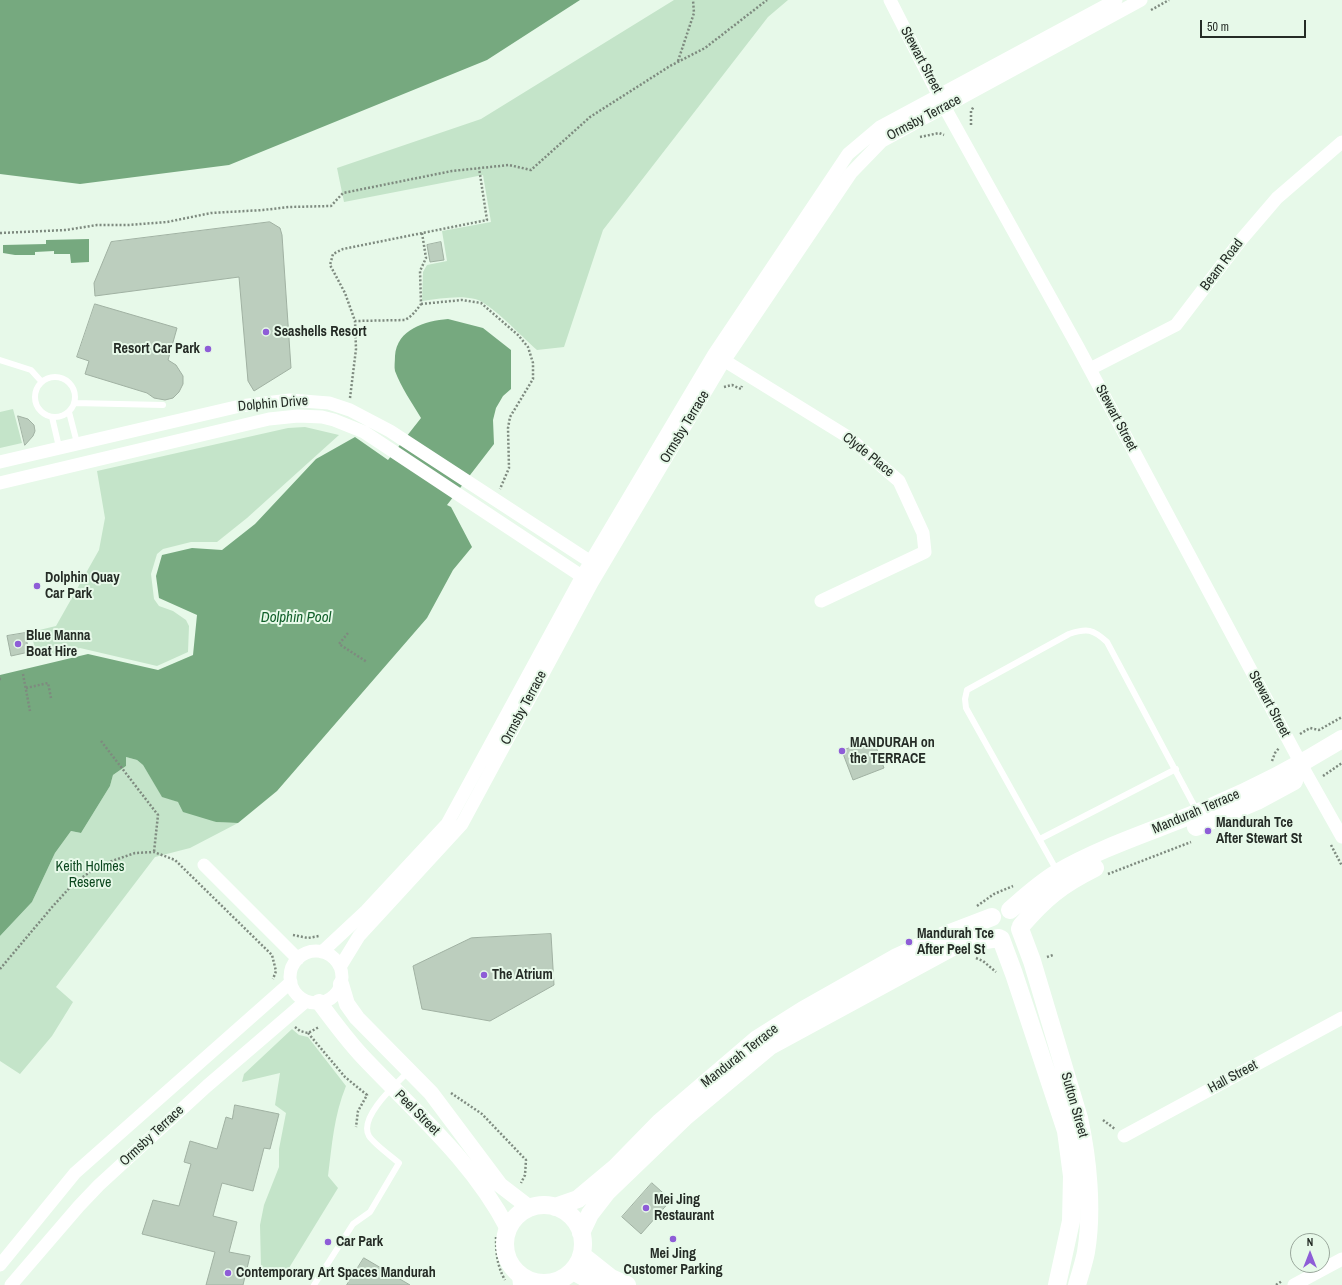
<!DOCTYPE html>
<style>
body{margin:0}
#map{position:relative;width:1342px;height:1285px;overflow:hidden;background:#e7f9e9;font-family:"Archivo Narrow",sans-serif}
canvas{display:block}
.north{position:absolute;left:1290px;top:1233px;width:40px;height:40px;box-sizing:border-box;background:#e7f9e9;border:1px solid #99a79b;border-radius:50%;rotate:0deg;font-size:11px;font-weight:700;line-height:16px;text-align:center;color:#252c26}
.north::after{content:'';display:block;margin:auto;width:14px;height:18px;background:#8e5dd7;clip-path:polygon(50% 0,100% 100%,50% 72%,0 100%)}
.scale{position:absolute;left:1200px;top:20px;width:106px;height:18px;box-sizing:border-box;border:2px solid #252c26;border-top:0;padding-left:5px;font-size:12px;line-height:14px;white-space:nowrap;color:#252c26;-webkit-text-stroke:3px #e7f9e9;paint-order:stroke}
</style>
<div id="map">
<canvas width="1342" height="1285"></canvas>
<div class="north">N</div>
<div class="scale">50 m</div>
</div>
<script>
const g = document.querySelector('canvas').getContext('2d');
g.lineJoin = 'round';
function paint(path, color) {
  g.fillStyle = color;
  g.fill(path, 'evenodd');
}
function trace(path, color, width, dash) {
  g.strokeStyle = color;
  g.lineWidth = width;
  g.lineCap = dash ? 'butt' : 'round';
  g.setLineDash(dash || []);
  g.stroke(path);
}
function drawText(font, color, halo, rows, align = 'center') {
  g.font = font + ' "Archivo Narrow",sans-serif';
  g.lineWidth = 4;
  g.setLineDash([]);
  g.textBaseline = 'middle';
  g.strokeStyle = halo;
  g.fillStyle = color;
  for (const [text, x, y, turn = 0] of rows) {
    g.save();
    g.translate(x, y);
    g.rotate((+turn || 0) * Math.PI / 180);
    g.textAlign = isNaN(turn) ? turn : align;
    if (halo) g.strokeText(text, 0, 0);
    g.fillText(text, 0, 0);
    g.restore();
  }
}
paint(new Path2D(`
 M674,0H788L768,17L603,230L564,347L537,350C523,338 491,303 475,299C458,295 439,299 422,301L423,272L427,265L447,261L442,231L491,222L483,175L344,202L337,168L481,119Z
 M13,409L22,443L0,448V412Z
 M305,427L339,435L247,518L217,542H191L163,549L157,554L151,574L154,599L159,606L173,611L186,620L189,626L188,652L157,666L80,648L37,658L31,632L56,626L99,550L105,518L97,471L288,428Z
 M126,757L137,760L143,765L162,796L178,802L216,822L238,823L190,848L155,857L56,987L73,1002L52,1036L20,1074L0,1061V936L32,902L55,853L71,831L81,833L110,786L113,775L126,766Z
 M292,1029L299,1035L308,1037L346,1086C334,1115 332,1145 328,1176L338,1188L281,1281L261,1267L260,1225L264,1205L279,1167V1149L286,1113L275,1105L280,1073L242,1082L244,1074Z`), '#c4e4c9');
paint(new Path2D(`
 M0,0H580L487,60L229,165L80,184L0,174Z
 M89,239V262L71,263L70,254H54V251L35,252V255H15L3,253V245L46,244V240Z
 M448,319L483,328L511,350V389L503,396L496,408L493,420L494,444L447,505L451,507L472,547L453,570L427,618L277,791L238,823L216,822L183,812L178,802L162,797L143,765L137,760L126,757V766L113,775L110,786L81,833L71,831L55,853L32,902L0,936V675L88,654L158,670L193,655L197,615L159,598L156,576L162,555L192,548L222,550L255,524L316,459L355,437L388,460L421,418C412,403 401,387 395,371C394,367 395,361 395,356C397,329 425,321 448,319Z`), '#76a97f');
const building = new Path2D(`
 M270,222L280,228L282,235L291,368L254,391L248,381L239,277L95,296L94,283L111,242Z
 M441,242L444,260L430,262L427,245Z
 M95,304L177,328L168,360L176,365L183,376V384L179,392L173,398L165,400L154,398L147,393L85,374L89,361L77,357Z
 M18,416L28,419L34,425L35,431L33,436L25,445Z
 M25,633L29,652L11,656L7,636Z
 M873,739L884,768L853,780L842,751Z
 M551,934L554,985L490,1021L422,1009L413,966L471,938Z
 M235,1105L279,1114L270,1149L264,1148L253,1191L222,1183L213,1216L237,1222L229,1252L250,1256L243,1285H206L215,1252L142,1234L153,1200L179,1206L191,1164L184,1162L190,1141L217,1149L226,1117L232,1119Z
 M652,1183L671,1200L641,1234L622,1217Z
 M364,1258L410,1285H347Z`);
paint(building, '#bccebe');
trace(building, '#a0b1a2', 1);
trace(new Path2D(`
 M1151,10L1169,0
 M678,61L694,13L693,0
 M971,125V111L974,106
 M920,137L939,133L944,135
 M0,233L66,230L97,225H128L167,222L211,213L263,210L289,207L331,206L343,193L452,171L509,165L531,170L590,117L670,66L705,48L767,0
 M422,233L426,258L420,271L421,304C416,311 412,316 405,320L355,321L345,293L330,265L333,254L343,249L487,220L479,168
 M421,304L462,300L481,303L518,335L528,347L533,363V379L510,417L508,428L509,468L500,489
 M724,387L732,385L741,389L742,386
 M350,398L356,349L355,321
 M348,633L339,644L367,662
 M23,674L30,711
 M0,679H1
 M26,688L48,683L51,698
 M1300,734L1310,728L1319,730L1342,717
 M101,741L158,815L154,852
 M1272,761L1275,753L1279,748
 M1323,776L1342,763
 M1331,845L1342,866
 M1108,874L1191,842
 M977,906L994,894L1013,886
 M293,935L308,938L319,936
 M1047,957L1053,955
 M976,958L983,961L996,972
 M0,969L53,906L74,883L93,870L109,862L135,853L154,852L175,860L272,955L276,971L273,979
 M295,1027L300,1031L308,1033L319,1027
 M308,1033L345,1077L367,1095L358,1111L356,1127
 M451,1093L482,1114L526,1160L525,1175L521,1183
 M1103,1120L1115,1129
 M496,1237C496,1253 497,1266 505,1280
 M1276,1285L1282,1281`), '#7e8a7f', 2.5, [2, 2]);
trace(new Path2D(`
 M0,360L31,370L41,381
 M35 397a20 20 0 1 1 40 0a20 20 0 1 1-40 0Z
 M75,403L163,405
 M69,412L77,443
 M52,417L59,447
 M1040,839L1176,769
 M1057,871L966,708L965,699L967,690L1069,634C1087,628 1093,629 1107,642L1197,811
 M314,1285L353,1224L370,1212L399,1163C391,1156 374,1144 369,1136C358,1117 397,1083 409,1071`), '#fff', 6);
trace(new Path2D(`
 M890,0L945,108L1078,347L1306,773L1342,837
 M717,356L848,437L899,481L923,533L925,552L821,601
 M1090,369L1176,325L1241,240L1277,198L1342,142
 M0,462L240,406L290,400L329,403L350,410L390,431L597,566
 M0,483L269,419L298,416L322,417L334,420L364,432L589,581
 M204,865L298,959
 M290 977a26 26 0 1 1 52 0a26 26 0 1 1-52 0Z
 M322,952L366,911L447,824L582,576L714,354L848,154L880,127L1116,0
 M340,967L359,936L462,824L592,583L724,361L851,173L882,141L1141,0
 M1124,1136L1342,1018
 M0,1265L75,1173L291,982
 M11,1285L79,1206L99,1185L207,1086L306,1001
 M1294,1285L1342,1259`), '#fff', 13);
trace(new Path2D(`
 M341,984L347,1004L357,1018L431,1093L500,1185L530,1208
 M319,1002C333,1021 347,1040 363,1057C415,1112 473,1161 508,1229
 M520,1275L521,1285
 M545,1285V1283`), '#fff', 16);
trace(new Path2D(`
 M1196,827L1257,801L1294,781
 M1010,910C1025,897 1040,883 1057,873C1105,845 1160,829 1211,807C1256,788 1300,765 1342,739
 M1021,926C1045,898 1061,885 1095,868
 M1020,929L1032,961L1079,1118C1088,1159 1093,1210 1086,1252C1084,1263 1080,1274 1077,1285
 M1001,939L1014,974L1066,1131L1072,1176L1071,1221L1057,1285
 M505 1244a39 39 0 1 1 78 0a39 39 0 1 1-78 0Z
 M555,1207L578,1199L615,1168L660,1122L757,1039L803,1010L895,958L945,935L992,917
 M581,1233L590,1214L607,1192L686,1116L770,1046L958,944L999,938
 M582,1255L611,1278L627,1285
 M573,1271L598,1285`), '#fff', 18);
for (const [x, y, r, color] of [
 [266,332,4,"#8e5dd7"],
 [208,349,4,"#8e5dd7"],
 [37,586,4,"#8e5dd7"],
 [18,644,4,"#8e5dd7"],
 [842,751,4,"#8e5dd7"],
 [1208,831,4,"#8e5dd7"],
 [909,942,4,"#8e5dd7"],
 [484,975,4,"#8e5dd7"],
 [646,1208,4,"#8e5dd7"],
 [673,1239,4,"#8e5dd7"],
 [328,1242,4,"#8e5dd7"],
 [228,1273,4,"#8e5dd7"]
]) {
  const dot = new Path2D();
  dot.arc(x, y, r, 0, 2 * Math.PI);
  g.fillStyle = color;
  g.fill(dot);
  trace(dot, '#e7f9e9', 1.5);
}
drawText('14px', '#252c26', '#e7f9e9', [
 ["Stewart Street",921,60,62],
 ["Ormsby Terrace",924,118,-28],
 ["Beam Road",1222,265,-53],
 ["Dolphin Drive",273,404,-5],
 ["Stewart Street",1116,418,62],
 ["Ormsby Terrace",685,427,-59],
 ["Clyde Place",868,455,39],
 ["Stewart Street",1269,704,62],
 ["Ormsby Terrace",524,708,-62],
 ["Mandurah Terrace",1196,812,-23],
 ["Mandurah Terrace",740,1056,-38],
 ["Hall Street",1233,1077,-28],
 ["Sutton Street",1074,1105,74],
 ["Peel Street",417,1113,45],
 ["Ormsby Terrace",152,1136,-43]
]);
drawText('bold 14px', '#252c26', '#e7f9e9', [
 ["Seashells Resort",274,332],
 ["Resort Car Park",200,349,"right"],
 ["Dolphin Quay",45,578],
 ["Car Park",45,594],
 ["Blue Manna",26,636],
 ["Boat Hire",26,652],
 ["MANDURAH on",850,743],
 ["the TERRACE",850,759],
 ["Mandurah Tce",1216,823],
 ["After Stewart St",1216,839],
 ["Mandurah Tce",917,934],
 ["After Peel St",917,950],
 ["The Atrium",492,975],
 ["Mei Jing",654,1200],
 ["Restaurant",654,1216],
 ["Car Park",336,1242],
 ["Mei Jing",673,1254,"center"],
 ["Customer Parking",673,1270,"center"],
 ["Contemporary Art Spaces Mandurah",236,1273]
], 'left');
drawText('14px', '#0c471f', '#e7f9e9', [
 ["Keith Holmes",90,867],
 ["Reserve",90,883]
]);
drawText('italic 15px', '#12612b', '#e7f9e9', [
 ["Dolphin Pool",296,618]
]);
</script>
